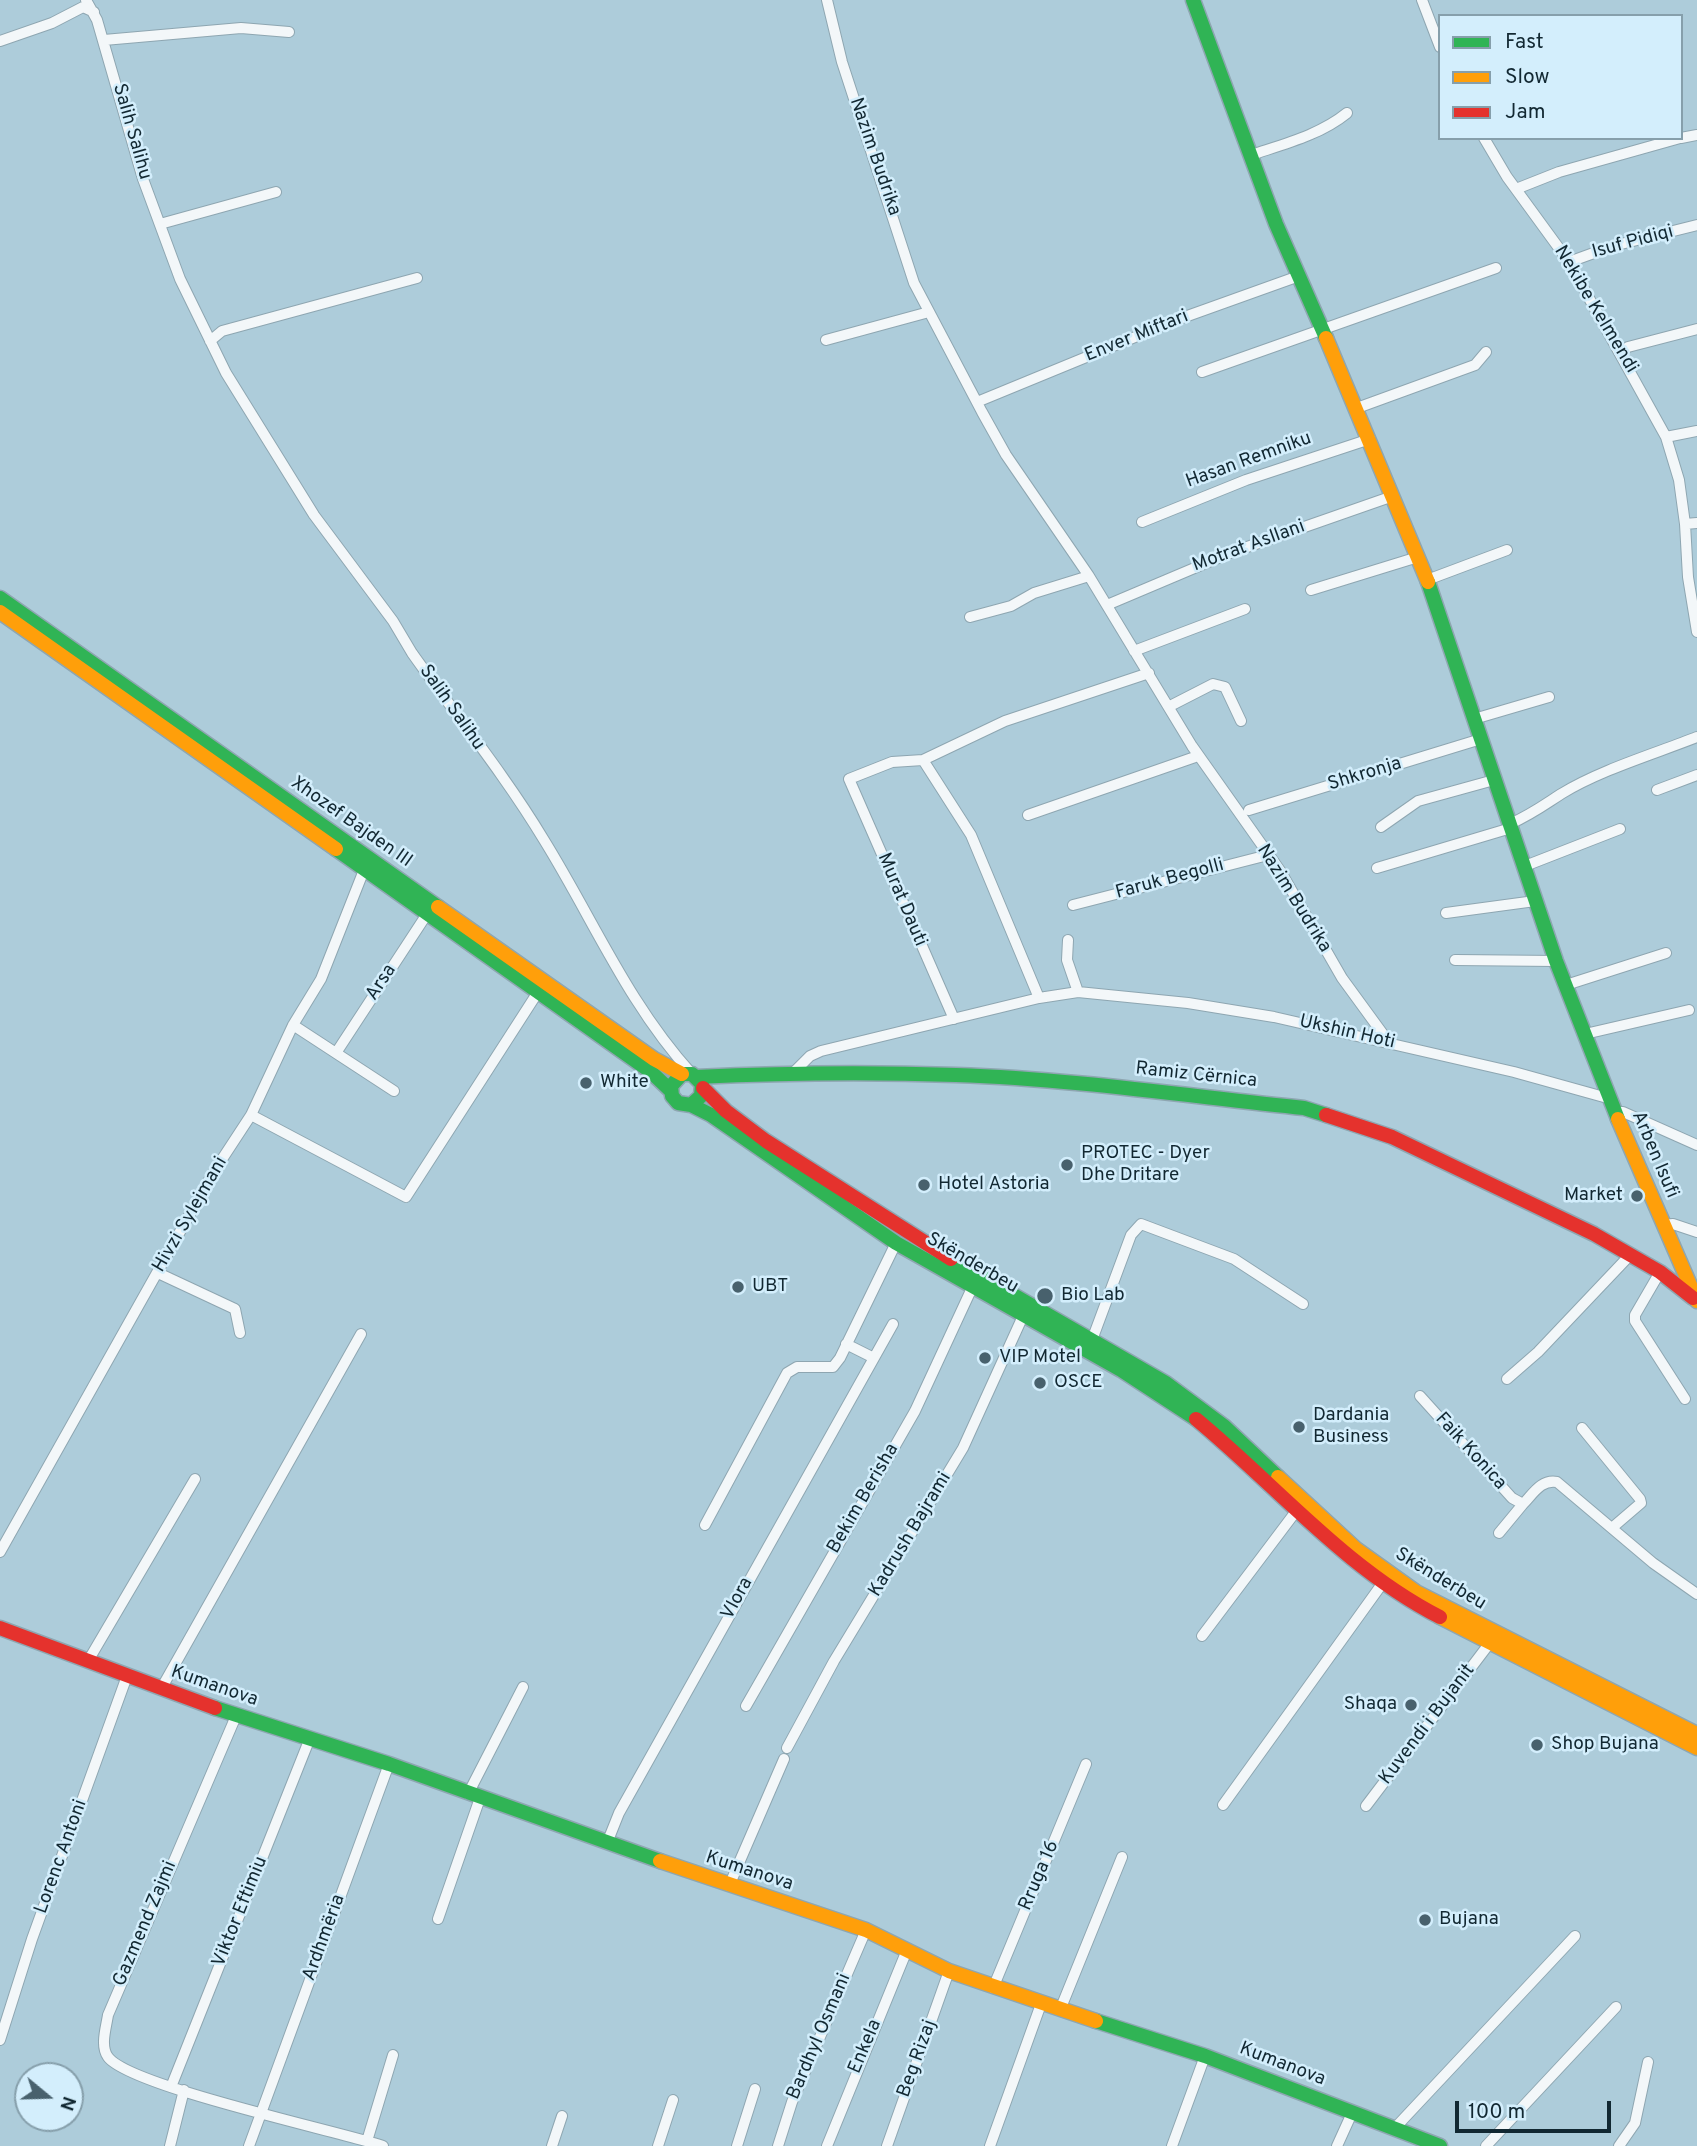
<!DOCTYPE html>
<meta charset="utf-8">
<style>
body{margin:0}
#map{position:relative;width:1697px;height:2146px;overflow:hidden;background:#adccda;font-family:Overpass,sans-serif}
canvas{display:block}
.legend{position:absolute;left:1438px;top:14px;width:245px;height:126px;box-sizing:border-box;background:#d3eefc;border:2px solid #869fab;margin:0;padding:9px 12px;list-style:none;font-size:21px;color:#122832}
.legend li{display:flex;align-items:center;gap:14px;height:35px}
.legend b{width:35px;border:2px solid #869fab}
.north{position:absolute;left:14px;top:2062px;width:70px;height:70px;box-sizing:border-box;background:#d3eefc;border:2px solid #869fab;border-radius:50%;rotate:109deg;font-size:19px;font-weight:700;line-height:28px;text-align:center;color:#122832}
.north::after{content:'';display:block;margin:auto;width:24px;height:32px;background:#48616d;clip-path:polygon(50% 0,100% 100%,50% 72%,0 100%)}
.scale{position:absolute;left:1455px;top:2101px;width:156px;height:32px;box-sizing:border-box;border:4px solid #122832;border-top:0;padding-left:9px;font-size:21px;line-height:24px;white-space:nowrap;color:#122832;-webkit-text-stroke:5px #d3eefc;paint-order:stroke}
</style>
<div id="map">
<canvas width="1697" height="2146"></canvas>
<ul class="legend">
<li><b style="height:9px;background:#30b455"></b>Fast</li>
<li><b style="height:9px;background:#ff9f0a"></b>Slow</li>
<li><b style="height:9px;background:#e5322d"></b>Jam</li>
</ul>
<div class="north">N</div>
<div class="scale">100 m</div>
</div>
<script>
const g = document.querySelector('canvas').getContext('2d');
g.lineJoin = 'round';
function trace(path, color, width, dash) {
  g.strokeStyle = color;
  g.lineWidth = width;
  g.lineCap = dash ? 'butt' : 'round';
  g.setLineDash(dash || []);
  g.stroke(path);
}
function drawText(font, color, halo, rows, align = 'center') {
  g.font = font + ' Overpass,sans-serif';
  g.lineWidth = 5;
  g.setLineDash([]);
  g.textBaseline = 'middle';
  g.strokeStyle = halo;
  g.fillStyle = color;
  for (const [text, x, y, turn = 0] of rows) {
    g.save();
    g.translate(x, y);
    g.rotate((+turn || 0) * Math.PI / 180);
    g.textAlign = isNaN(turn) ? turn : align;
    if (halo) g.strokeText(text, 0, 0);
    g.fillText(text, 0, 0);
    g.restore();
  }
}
const street = new Path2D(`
 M86,0L97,20L143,179L180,279L226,373L314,515L393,621L412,653C456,715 505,775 544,840C593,919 628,1004 692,1074
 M827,0L842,62L914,283L982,412L1006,455L1089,576L1192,746L1281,872L1342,978L1388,1041
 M1422,0L1440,47
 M104,40L241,28L289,32
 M0,41L52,23L83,7L94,12
 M1484,138L1507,177L1569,262L1666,437L1679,480L1685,524L1688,577L1697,632
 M1681,138L1697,135
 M1251,155C1284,144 1320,135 1347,113
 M1516,189L1559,172L1680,138
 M160,224L276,192
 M1569,262L1613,246L1697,225
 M826,340L929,312
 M210,341L222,331L417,278
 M1621,352L1628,347L1697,329
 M1202,372L1496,268
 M977,402L1179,319L1299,276
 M1357,408L1475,365L1486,352
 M1666,437L1697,431
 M1142,522L1246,480L1370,439
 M1685,524L1697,523
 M1427,580L1507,550
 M1311,590L1418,557
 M1107,605L1230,553L1393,496
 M970,617L1011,606L1034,593L1089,576
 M1134,651L1245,609
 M1170,706L1213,684L1225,687L1241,721
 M1474,719L1549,697
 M923,760L971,835L1039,998
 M1657,790L1697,775
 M1249,810L1481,739
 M1028,815L1198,756
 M1510,824C1532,814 1541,807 1561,794C1600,770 1654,754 1697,737
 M1381,827L1418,801L1494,780
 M1525,866L1620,829
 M1377,868L1511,828
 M1073,905L1268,855
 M1446,913L1535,901
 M1068,940L1067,960L1078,992
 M1455,960L1556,961
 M1566,985L1666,953
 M954,1019L849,779L892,762L923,760L1005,721L1149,673
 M293,1025L394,1091
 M1585,1034L1689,1010
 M336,1053L427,914
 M793,1073L810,1056L821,1051L1039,998L1078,992L1188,1003L1274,1017L1514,1072L1611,1099
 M1616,1112H1623L1697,1145
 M251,1115L406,1197L538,992
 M1663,1225L1673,1224L1697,1232
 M1660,1272L1635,1315V1321L1685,1399
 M158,1273L235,1309L240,1333
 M1092,1340L1131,1235L1141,1224L1234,1259L1303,1304
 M846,1344L874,1358
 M1507,1379L1538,1352L1631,1254
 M1420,1396L1512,1498L1523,1504C1533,1494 1541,1479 1557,1482L1653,1563L1697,1594
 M1582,1428L1640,1499L1641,1503L1613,1527
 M705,1525L787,1373L797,1367H833L840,1358L896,1243
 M1499,1533L1523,1504
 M0,1552L213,1173L251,1115L293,1025L321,979L364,870
 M1202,1636L1297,1510
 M88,1661L195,1479
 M161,1689L361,1334
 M746,1706L915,1411L972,1288
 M236,1716L108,2015C106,2028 100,2046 108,2057C129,2086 337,2131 383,2146
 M787,1748L834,1661L963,1448L1023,1316
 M468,1794L523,1687
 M1223,1805L1382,1584
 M1366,1806L1489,1644
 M607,1843L619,1813L893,1324
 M729,1886L784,1759
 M438,1919L480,1798
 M993,1988L1086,1764
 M1060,2010L1122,1857
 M0,2040L32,1939L127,1676
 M171,2087L310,1738
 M1394,2129L1575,1936
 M367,2141L393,2055
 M170,2146L184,2090
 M249,2146L389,1764
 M552,2146L562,2116
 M658,2146L673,2100
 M737,2146L755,2089
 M778,2146L792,2102L866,1930
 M827,2146L907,1950
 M887,2146L949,1971
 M990,2146L1041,2004
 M1172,2146L1205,2056
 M1337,2146L1352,2113
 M1486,2146L1616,2007
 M1619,2146L1635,2123L1648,2062`);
const fast = new Path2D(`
 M1193,0L1276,224L1326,338
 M1428,582L1556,961L1618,1119
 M0,598L438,907
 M336,849L650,1071L671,1091
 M696,1077C783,1073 869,1072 956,1075C1072,1079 1188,1096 1304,1108L1326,1115
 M691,1105L701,1096L702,1084L692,1074H682L671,1086L672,1096L678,1103L691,1105L711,1115L896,1243L1121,1370L1196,1419
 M951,1259L1166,1383L1224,1426L1278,1477
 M215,1708L389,1764L660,1861
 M1096,2021L1205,2056L1440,2146`);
const slow = new Path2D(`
 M1326,338L1428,582
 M0,612L336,849
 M438,907L654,1059L682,1074
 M1618,1119L1697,1301
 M1278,1477L1356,1549L1416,1592L1697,1734
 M1440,1617L1697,1748
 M660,1861L866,1930L949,1971L1096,2021`);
const jam = new Path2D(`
 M703,1088L726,1111L766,1141L951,1259
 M1326,1115L1392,1137L1594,1234L1660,1272L1693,1298
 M1196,1419C1277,1486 1346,1569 1440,1617
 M0,1628L215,1708`);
trace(street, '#8ea6b1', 12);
trace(fast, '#8ea6b1', 17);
trace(slow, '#8ea6b1', 17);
trace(jam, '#8ea6b1', 17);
trace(street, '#f3f7f9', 10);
trace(fast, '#30b455', 14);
trace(slow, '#ff9f0a', 14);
trace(jam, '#e5322d', 14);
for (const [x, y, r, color] of [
 [586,1083,7,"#48616d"],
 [1067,1165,7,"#48616d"],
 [924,1185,7,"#48616d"],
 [1637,1196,7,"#48616d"],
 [738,1287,7,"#48616d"],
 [1045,1296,9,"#48616d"],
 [985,1358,7,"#48616d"],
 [1040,1383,7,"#48616d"],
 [1299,1427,7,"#48616d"],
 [1411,1705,7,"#48616d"],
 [1537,1745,7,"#48616d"],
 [1425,1920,7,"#48616d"]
]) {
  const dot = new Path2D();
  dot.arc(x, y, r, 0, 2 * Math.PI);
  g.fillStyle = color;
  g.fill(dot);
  trace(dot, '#d3eefc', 2.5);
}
drawText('19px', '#122832', '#d3eefc', [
 ["Salih Salihu",131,132,74],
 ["Nazim Budrika",874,157,71],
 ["Isuf Pidiqi",1633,243,-15],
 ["Nekibe Kelmendi",1595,310,59],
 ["Enver Miftari",1137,337,-22],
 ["Hasan Remniku",1249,461,-20],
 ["Motrat Asllani",1249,547,-20],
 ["Salih Salihu",451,708,55],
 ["Shkronja",1365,775,-17],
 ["Xhozef Bajden III",351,823,35],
 ["Faruk Begolli",1170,880,-15],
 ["Nazim Budrika",1293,899,58],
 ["Murat Dauti",901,900,67],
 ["Arsa",382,983,-57],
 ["Ukshin Hoti",1347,1033,13],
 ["Ramiz Cërnica",1196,1076,6],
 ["Arben Isufi",1654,1155,67],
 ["Hivzi Sylejmani",191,1215,-60],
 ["Skënderbeu",972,1264,30],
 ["Faik Konica",1470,1452,48],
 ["Bekim Berisha",864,1499,-60],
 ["Kadrush Bajrami",911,1535,-59],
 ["Skënderbeu",1440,1580,31],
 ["Vlora",738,1599,-61],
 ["Kumanova",214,1687,19],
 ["Kuvendi i Bujanit",1428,1725,-53],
 ["Lorenc Antoni",62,1857,-70],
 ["Kumanova",749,1872,18],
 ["Rruga 16",1040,1876,-67],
 ["Viktor Eftimiu",241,1912,-68],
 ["Gazmend Zajmi",146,1924,-67],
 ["Ardhmëria",325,1938,-70],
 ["Bardhyl Osmani",820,2037,-67],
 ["Enkela",866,2047,-67],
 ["Beg Rizaj",918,2059,-70],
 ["Kumanova",1282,2065,21]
]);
drawText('19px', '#122832', '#d3eefc', [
 ["White",600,1083],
 ["PROTEC - Dyer",1081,1154],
 ["Dhe Dritare",1081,1176],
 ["Hotel Astoria",938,1185],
 ["Market",1623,1196,"right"],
 ["UBT",752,1287],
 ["Bio Lab",1061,1296],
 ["VIP Motel",999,1358],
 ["OSCE",1054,1383],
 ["Dardania",1313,1416],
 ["Business",1313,1438],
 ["Shaqa",1397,1705,"right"],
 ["Shop Bujana",1551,1745],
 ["Bujana",1439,1920]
], 'left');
</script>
